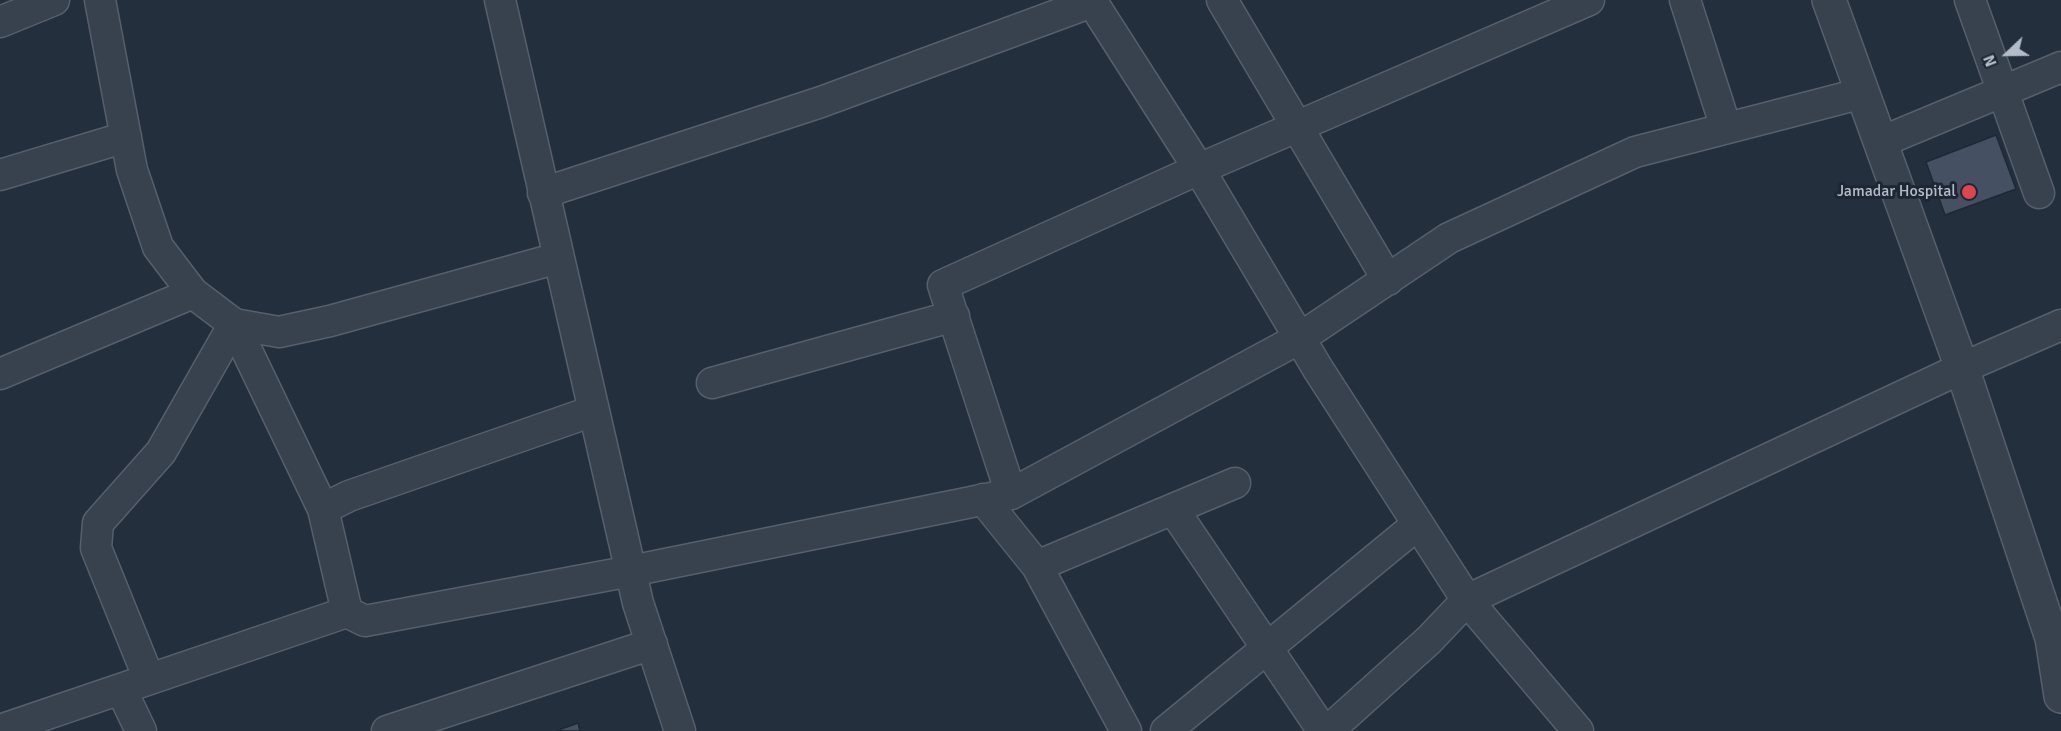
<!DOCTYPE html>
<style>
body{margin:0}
#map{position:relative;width:2061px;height:731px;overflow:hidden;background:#242f3e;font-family:Signika,sans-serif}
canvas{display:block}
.north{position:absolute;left:1977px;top:24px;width:60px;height:60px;-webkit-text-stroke:4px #1d2633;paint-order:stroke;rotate:248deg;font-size:16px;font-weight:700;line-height:24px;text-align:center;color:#b4bcc9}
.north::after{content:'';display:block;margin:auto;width:21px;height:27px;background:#b4bcc9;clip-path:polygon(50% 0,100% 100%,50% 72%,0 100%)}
</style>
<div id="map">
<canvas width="2061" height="731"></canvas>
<div class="north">N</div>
</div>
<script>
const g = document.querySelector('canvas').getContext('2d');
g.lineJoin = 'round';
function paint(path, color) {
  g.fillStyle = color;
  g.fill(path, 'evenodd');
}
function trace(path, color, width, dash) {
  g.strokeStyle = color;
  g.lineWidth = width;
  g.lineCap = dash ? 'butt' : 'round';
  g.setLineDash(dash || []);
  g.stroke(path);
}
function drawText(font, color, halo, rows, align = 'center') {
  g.font = font + ' Signika,sans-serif';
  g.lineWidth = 6;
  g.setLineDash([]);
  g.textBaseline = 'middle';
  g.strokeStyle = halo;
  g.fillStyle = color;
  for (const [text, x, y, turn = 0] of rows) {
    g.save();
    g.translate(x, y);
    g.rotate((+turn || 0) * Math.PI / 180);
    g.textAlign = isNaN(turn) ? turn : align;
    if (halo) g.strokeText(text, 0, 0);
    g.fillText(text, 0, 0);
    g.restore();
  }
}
const building = new Path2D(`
 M1996,135L2016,189L1945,215L1926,162Z
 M578,723L580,731H556Z`);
paint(building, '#455162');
trace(building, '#1f2835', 1.5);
const minor = new Path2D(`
 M100,0L132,170L158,247L193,293L234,324L279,332L330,321L558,258
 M500,0L638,603L680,731
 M1091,0L1199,169L1318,369L1467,600L1578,731
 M1222,0L1388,280
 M1685,0L1726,128
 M1970,0L2039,193
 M0,22L54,0
 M1881,142L2061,67
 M0,175L126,137
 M543,193L821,102L1092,2
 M0,374L193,293
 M712,383L954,316
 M1011,494L1300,338L1449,238L1635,152L1863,93
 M983,499L1037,566L1126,731
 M1173,509L1323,731
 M1037,566L1235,483
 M347,612L323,509L349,496L593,411
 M149,679L96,548L98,523L161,452L234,324L323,509
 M121,689L141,731
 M0,730L347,612L365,621L631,571L1011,494L943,285L1199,169L1589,0
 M387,731L652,644
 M1166,731L1418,524
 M1328,731L1429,640L1467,600L1962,368L2061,325`);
const tertiary = new Path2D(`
 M1829,0L1962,368L2052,638L2061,696`);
trace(minor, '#565f6c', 33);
trace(tertiary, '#565f6c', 36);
trace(minor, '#38414e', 30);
trace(tertiary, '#38414e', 33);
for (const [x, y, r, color] of [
 [1969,192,8,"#e0444e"]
]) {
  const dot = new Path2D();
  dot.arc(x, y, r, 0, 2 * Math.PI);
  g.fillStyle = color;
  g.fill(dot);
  trace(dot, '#1d2633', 2);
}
drawText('16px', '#b4bcc9', '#1d2633', [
 ["Jamadar Hospital",1956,192]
], 'right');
</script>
